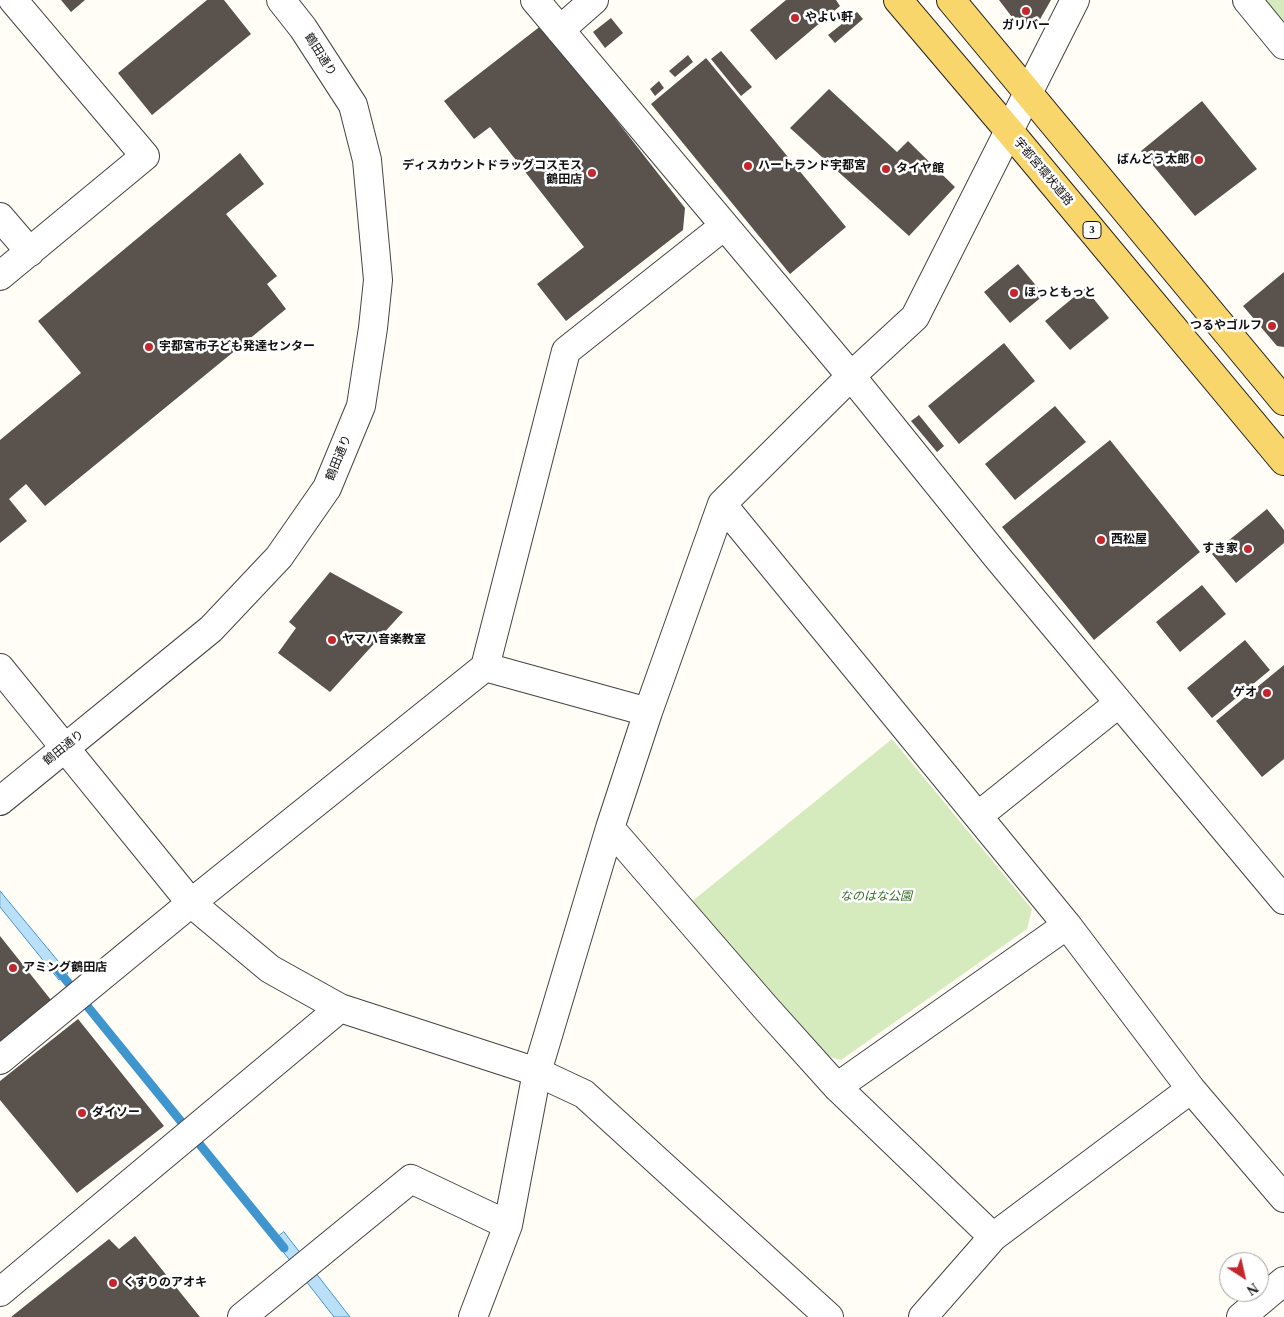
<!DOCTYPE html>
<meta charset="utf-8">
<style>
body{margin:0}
#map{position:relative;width:1284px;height:1317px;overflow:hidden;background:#fffdf5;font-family:"Times New Roman",serif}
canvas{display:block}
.north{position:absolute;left:1219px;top:1252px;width:50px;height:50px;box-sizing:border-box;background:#fff;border:1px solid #a0a0a0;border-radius:50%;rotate:145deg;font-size:14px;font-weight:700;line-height:20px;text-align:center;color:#111}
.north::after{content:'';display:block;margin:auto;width:18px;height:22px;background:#c4262e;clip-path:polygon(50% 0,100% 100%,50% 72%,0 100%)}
</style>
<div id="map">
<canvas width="1284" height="1317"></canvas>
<div class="north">N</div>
</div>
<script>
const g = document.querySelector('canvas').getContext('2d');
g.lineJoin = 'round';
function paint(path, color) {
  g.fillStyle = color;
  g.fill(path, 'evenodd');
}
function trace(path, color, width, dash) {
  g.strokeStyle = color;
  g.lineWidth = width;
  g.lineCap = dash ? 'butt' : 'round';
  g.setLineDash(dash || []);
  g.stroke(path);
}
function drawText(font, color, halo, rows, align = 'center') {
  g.font = font + ' "Times New Roman","Noto Sans JP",serif';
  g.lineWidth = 5;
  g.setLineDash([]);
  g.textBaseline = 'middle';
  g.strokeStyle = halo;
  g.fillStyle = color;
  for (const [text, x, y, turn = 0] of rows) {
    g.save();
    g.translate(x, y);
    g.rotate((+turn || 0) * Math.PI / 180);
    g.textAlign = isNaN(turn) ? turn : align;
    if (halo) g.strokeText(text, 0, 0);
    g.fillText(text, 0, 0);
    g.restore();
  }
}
paint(new Path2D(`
 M1247,0H1284V45Z
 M892,739L1032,909L1027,929L841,1060L821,1054L690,903Z`), '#d5ebbd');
const water = new Path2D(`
 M0,891L68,973L59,980L0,907Z
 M284,1232L350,1317H334L274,1240Z`);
paint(water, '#b9e0f7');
trace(water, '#3f96cf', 1);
trace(new Path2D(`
 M57,969L284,1248`), '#3f96cf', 9);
paint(new Path2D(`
 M61,0H85L71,12Z
 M207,0H224L251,34L152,115L118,73Z
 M786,0H836L840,6L776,60L750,30Z
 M999,0H1051L1039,21L1018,25Z
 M857,12L863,19L835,43L828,35Z
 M611,18L623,33L605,48L593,32Z
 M542,25L685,208L683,230L566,321L537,284L584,247L490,127L474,139L444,101Z
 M721,51L752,87L741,96L711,59Z
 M688,55L693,62L675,77L669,71Z
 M706,58L846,227L790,274L651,104Z
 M659,81L664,88L655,96L650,89Z
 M829,89L897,152L908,141L955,187L909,236L790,128Z
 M1202,101L1257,169L1195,216L1141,151Z
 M240,153L264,184L226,214L277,276L267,284L286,309L45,506L26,484L9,499L27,521L0,543V440L81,373L38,321Z
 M1018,264L1044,295L1010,323L984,292Z
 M1284,272V347L1277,346L1243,306Z
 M1085,288L1109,318L1070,350L1045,321Z
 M1004,343L1035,381L959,444L928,406Z
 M1055,406L1086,442L1015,500L985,464Z
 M919,415L944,446L937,452L911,421Z
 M1110,440L1200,552L1094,640L1002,527Z
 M1267,509L1284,530V543L1236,583L1212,554Z
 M330,572L403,612L330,692L278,653L296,628L289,622Z
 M1202,585L1226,614L1180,652L1156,622Z
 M1245,640L1270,670L1212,718L1187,688Z
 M1284,665V759L1262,777L1216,721Z
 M0,936L51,1000L0,1042Z
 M78,1019L164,1126L77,1193L0,1100V1081Z
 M135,1236L200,1317H11L109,1239L119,1249Z`), '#5a524d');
const minor = new Path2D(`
 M535,0L851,376L997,557L1284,900
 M1247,0L1284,45
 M560,30L594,0
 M0,217L30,252
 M0,276L145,156L13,0
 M722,504L1067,925L1191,1089L1284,1198
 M485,667L648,712
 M0,668L191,903L270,969L340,1008L537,1072L584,1094L829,1317
 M978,816L1119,703
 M610,828L765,1007L837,1087L993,1237
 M0,1060L191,903L485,667L566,351L724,226
 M837,1087L1067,925
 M0,1292L340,1008
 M242,1317L411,1179L508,1225
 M473,1317L508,1225L537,1072L610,828L648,712L722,504L851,376L915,317L1075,0
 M923,1317L993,1237L1191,1089
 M1241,1317L1284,1281`);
const tertiary = new Path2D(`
 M0,801L211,629L279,557L327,488L361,406L373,328L378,280L367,160L353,105L303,28L281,0`);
const primary = new Path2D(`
 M898,0L1010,132L1284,461
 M951,0L1284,401`);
trace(minor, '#444', 30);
trace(tertiary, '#444', 30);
trace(primary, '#222', 30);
trace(minor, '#fff', 28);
trace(tertiary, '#fff', 28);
trace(primary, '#f9d66b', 28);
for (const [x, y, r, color] of [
 [1026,11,5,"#c4262e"],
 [795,18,5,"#c4262e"],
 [1199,160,5,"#c4262e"],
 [748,166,5,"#c4262e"],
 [886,169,5,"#c4262e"],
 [592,173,5,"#c4262e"],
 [1014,293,5,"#c4262e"],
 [1272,326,5,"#c4262e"],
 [149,347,5,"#c4262e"],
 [1101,540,5,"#c4262e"],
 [1248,549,5,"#c4262e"],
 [332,640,5,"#c4262e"],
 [1267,693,5,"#c4262e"],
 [13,968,5,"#c4262e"],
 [82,1113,5,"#c4262e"],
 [113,1283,5,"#c4262e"]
]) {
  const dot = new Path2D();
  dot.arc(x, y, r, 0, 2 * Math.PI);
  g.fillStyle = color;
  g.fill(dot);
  trace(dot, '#fff', 2);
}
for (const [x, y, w] of [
 [1092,230,18]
]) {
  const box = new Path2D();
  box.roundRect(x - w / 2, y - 8.5, w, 17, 4);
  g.fillStyle = '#fff';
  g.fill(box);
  trace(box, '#111', 1);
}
drawText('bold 11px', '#111', null, [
 ["3",1092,230]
]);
drawText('bold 12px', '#111', '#fff', [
 ["やよい軒",805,18],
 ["ガリバー",1026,26,"center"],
 ["ばんどう太郎",1189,160,"right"],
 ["ディスカウントドラッグコスモス",582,166,"right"],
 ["鶴田店",582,180,"right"],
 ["ハートランド宇都宮",758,166],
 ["タイヤ館",896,169],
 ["ほっともっと",1024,293],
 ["つるやゴルフ",1262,326,"right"],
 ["宇都宮市子ども発達センター",159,347],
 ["西松屋",1111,540],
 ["すき家",1238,549,"right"],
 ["ヤマハ音楽教室",342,640],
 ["ゲオ",1257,693,"right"],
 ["アミング鶴田店",23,968],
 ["ダイソー",92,1113],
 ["くすりのアオキ",123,1283]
], 'left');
drawText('12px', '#111', '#fff', [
 ["鶴田通り",320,55,58],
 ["宇都宮環状道路",1043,172,50],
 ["鶴田通り",339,458,-68],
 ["鶴田通り",64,748,-39]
]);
drawText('italic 12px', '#2f6b1f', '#fff', [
 ["なのはな公園",876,897]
]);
</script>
